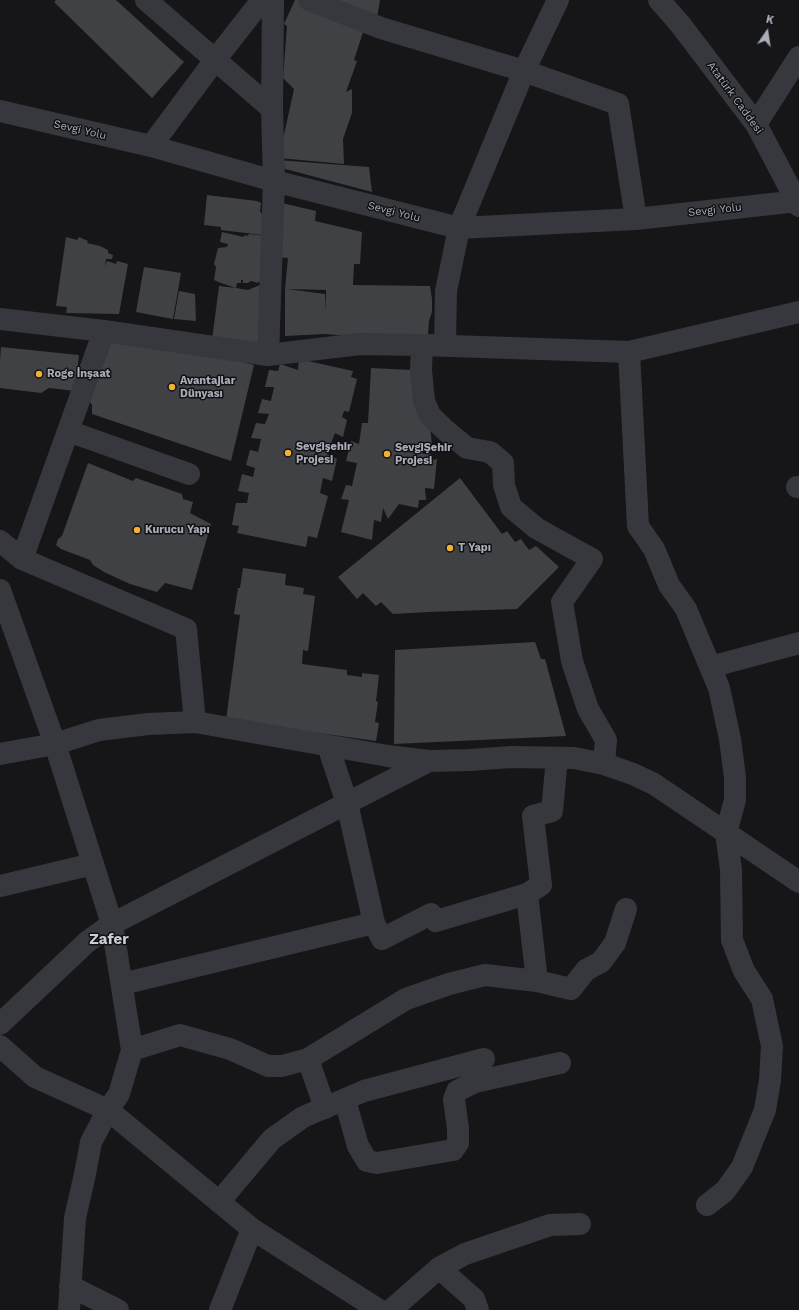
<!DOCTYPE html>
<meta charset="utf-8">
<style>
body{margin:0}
#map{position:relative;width:799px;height:1310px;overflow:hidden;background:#161618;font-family:"Work Sans",sans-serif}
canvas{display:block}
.north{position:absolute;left:747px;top:12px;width:40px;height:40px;-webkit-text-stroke:3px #111113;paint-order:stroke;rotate:13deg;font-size:11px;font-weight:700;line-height:16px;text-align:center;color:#a8adb8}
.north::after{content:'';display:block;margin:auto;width:14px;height:18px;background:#a8adb8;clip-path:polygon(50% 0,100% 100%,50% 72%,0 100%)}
</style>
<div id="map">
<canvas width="799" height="1310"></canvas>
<div class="north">K</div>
</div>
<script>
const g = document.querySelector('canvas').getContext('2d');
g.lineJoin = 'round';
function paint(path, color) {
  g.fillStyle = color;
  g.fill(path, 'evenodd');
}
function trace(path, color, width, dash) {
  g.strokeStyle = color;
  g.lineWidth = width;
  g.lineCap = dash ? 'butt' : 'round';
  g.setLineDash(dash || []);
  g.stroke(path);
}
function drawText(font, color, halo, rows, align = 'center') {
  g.font = font + ' "Work Sans",sans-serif';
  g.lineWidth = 3;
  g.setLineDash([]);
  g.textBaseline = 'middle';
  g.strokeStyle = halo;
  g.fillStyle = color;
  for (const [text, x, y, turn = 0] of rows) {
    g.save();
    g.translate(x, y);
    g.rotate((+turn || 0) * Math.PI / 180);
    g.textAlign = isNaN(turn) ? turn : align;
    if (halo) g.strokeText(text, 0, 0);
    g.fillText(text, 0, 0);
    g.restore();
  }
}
paint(new Path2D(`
 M56,0H116L184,62L152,98L54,2Z
 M295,0H304L365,26L354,60L357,61L346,92L352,89V113L343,139L344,164L279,158L277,134L284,135L294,89L283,78L287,26L284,24Z
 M322,0H380L376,23Z
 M277,160L369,167L372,192L278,167Z
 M207,195L257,201L261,203L260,211L264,218L262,235L221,230V227L204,225Z
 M282,203L316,211L315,221L362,232L360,264H354L353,285L430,286L432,299V312L429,321L428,335L433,334L434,336L383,339L326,334L285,336V289L288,258L277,257ZM287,289L326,290V311L325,294Z
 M222,232L244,237V235L248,236L249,234L266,236L262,282H258V283L251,281L248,283H243V280H241V283H237L236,288L248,290L260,285L259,347L212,340L219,286L236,288L221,283L214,280L216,267L214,264L218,248L227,247L228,244L220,242Z
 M66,237L77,240L79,237L88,241L87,243L100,246L108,250V253L113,255L112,259H106L105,266L107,261L116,264L117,261L128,264L119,314L66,313L67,307L56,306Z
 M144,267L181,273L173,319L136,312Z
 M179,291L195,294L196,321L174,319Z
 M109,342L226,358L254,365L231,461L92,414V405L90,402Z
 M1,347L79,355L75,391L49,388L41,393L0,388V360Z
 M299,359L353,371L351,377L357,379L349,412L344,411L342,417L347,420L343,437L335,433L327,454L337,459L332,481L323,478L320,493L328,496L317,538L308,536L306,547L237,533L239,526L232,525L236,503H247L249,493L238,491L242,474L253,477L255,468L246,465L250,450L258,452L261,439L251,438L256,423L265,424L269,414L258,413L262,399L271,401L274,387H265L269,370L278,371L280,364L298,370Z
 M371,368L413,370L429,416L432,445H422L423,454H431L429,461L437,459L434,489L425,488L426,500H419L418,508L399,504L388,519L383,508L381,522L374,520L372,540L341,532L349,500L341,499L346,485L352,486L357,463L346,461L351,441L359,444L362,423H368Z
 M88,463L133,481L136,478L182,494L183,499L193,502L190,513L211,524L192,590L165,583L157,592L130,584L104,572L93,565L90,560L61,549L56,545L58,539L62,536Z
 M460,478L502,534L507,531L515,542L521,539L529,550L536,546L559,567L517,609L428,612L393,614L381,602L376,606L363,593L357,599L338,577Z
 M243,568L286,574L285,585L304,588L303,594L315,596L308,651L303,650L302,664L347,670V675L362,677V673L379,675L376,701L378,702L375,722L379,723L376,741L226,720L240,615L234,614L238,588H240Z
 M535,642L541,659H545L566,736L394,744L395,650Z`), '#404145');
trace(new Path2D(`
 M146,0L272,109
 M273,0L272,109L274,181L268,355L360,344L422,345L629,352L799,312
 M309,0L381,28L524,71L618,104L636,219
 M659,0L680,24L756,124L799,206
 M0,111L151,146L274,181L459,228L636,219L799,201
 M756,124L799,57
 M151,146L215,60L262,0
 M0,319L104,331
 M422,345L421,370L424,401L430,415L444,429L467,448L490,452L503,463L504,485L511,507L536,528L592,559L562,602L572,661L588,709L606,740L604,764
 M445,345L446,291L459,228L524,71L558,0
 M629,352L638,526L654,549L669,585L686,609L719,688L730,739L735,777V800L726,833L731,870L732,940L744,971L762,999L772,1046L770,1080L765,1110L742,1167L725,1191L707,1205
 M68,431L189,474
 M797,487H799
 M0,541L22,559L186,629L195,722
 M22,559L104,331L268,355
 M0,590L55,744L112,924L132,1050L119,1094L108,1110L91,1142L85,1174L75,1218L69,1310
 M710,667L799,643
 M328,746L347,803L374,923
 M0,754L55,744L99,730L148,724L195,722L388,756L429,761L470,760L511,757L574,758L604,764L633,774L654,784L799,882
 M0,886L93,864
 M537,981L571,989L586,970L601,962L615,943L626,909
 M122,984L374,923L382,939L431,914L436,921L527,894
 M0,1024L87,942L112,924L429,761
 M0,1046L35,1077L108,1110L252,1229L379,1310
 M132,1050L180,1035L230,1049L268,1066H282L308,1059L406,999L449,984L485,975L537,981L527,894L541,885L533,816L552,811L557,758
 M308,1059L325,1108
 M345,1100L358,1146L367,1161L377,1163L453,1150L458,1143V1129L454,1099L457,1091L475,1082L560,1063
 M219,1202L272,1139L303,1117L364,1091L484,1059
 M439,1268L474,1299L478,1310
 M70,1286L118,1310
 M220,1310L252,1229
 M391,1310L439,1268L465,1254L550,1225L580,1224`), '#37383d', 22);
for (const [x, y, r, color] of [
 [39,374,4,"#f2b134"],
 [172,387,4,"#f2b134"],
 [288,453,4,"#f2b134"],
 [387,454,4,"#f2b134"],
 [137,530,4,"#f2b134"],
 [450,548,4,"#f2b134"]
]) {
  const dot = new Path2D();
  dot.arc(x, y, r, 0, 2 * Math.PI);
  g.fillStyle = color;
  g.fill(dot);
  trace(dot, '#111113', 1.5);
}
drawText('11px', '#a8adb8', '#111113', [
 ["Atatürk Caddesi",735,98,54],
 ["Sevgi Yolu",80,130,13],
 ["Sevgi Yolu",715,210,-6],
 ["Sevgi Yolu",394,212,14]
]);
drawText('bold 11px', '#a8adb8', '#111113', [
 ["Roge İnşaat",47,374],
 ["Avantajlar",180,381],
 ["Dünyası",180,394],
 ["Sevgişehir",296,447],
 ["Projesi",296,460],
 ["SevgiŞehir",395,448],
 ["Projesi",395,461],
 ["Kurucu Yapı",145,530],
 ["T Yapı",458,548]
], 'left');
drawText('bold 15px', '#c9ccd4', '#111113', [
 ["Zafer",109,940]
]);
</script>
